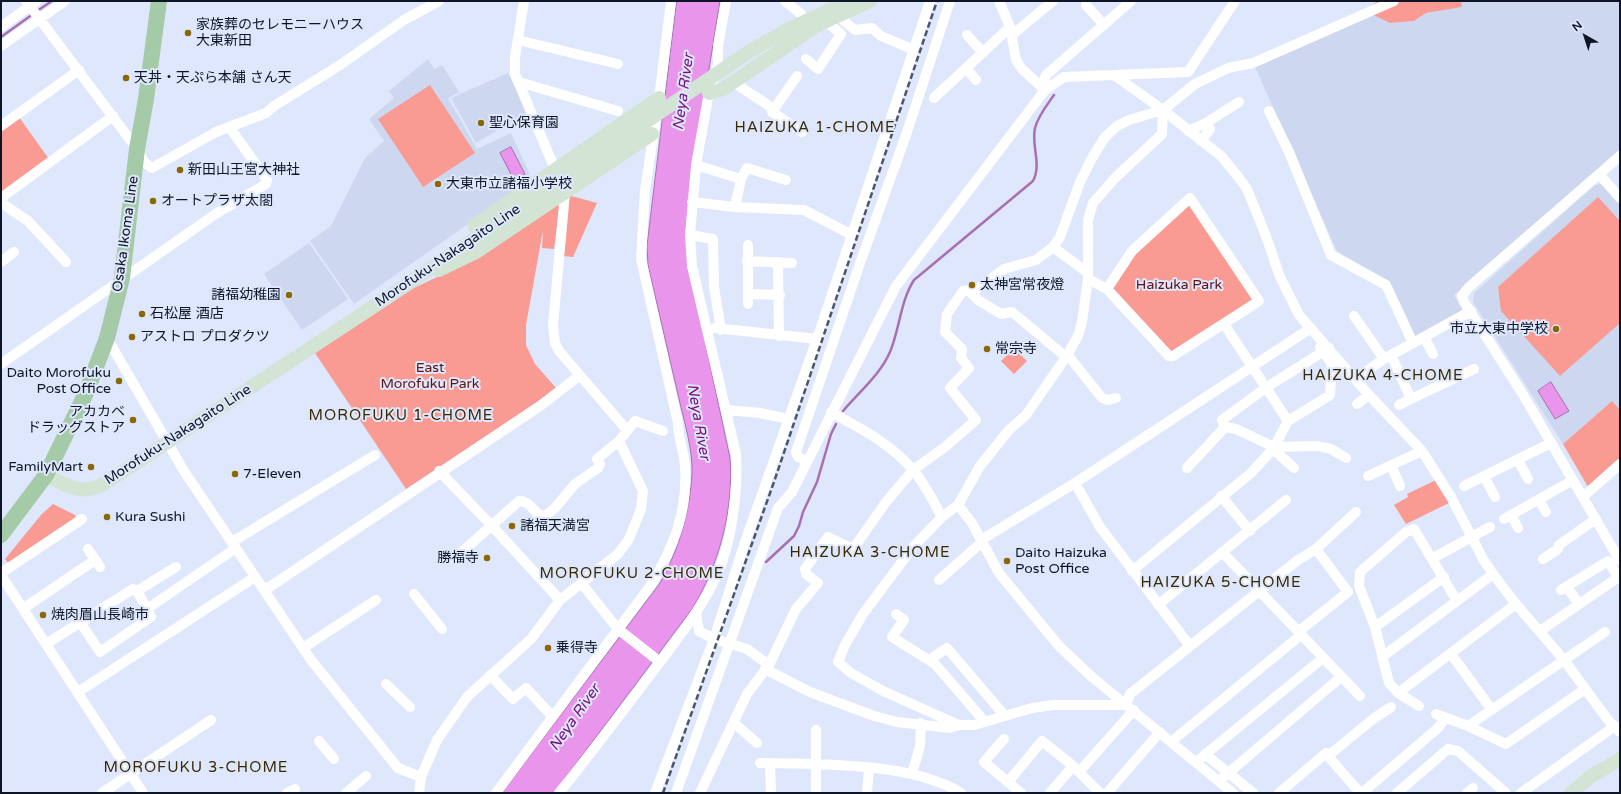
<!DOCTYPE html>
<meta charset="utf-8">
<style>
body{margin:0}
#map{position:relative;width:1621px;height:794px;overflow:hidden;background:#dee7fc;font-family:"Varela Round",sans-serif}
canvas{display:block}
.frame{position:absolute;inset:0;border:2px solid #0d1526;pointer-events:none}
.north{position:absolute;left:1565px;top:16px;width:40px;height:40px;-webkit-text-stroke:3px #dee7fc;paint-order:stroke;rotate:321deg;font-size:11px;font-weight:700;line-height:16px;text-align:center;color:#0d1526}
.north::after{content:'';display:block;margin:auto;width:14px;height:18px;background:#0d1526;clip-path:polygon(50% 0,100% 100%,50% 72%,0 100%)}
</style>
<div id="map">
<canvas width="1621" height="794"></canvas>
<div class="frame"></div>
<div class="north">N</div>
</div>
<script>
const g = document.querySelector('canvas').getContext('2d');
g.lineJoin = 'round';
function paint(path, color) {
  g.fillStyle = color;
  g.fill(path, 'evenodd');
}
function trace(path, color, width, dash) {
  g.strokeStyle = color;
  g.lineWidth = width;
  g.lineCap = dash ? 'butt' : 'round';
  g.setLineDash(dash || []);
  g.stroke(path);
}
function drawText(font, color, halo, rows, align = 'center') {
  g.font = font + ' "Varela Round","Noto Sans JP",sans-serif';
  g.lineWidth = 4;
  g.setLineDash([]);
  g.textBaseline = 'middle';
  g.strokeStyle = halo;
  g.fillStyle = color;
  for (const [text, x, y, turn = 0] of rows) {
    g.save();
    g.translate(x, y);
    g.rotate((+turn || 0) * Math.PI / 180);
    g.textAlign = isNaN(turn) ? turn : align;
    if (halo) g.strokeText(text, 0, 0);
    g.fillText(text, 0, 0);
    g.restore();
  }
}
paint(new Path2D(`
 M1461,1H1620V149L1454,295L1462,308V311L1416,338L1387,281L1337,251L1255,67L1371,14L1390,23L1414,21L1426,13L1462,7Z
 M428,59L434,69L442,65L459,92L448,98L477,149L511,133L532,179L354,304L310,241L331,226L365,158L384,141L369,119L394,98L389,91Z
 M508,73L528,112L476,143L451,98Z
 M1601,184L1620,205V410L1612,401L1563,444L1473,302L1474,293L1595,185Z
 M309,243L348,299L302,330L264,274Z`), '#cdd8f0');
paint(new Path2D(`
 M1378,1H1461L1462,7L1426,13L1414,21L1390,23L1371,14V6Z
 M430,85L475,153L423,187L378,119Z
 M19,117L49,159L1,196V130Z
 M568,195L597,203L573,257L562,256Z
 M1598,197L1620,221V323L1560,376L1501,311L1498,287Z
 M1190,202L1253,300L1170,353L1110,289L1134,253Z
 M560,203L554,249L542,248L543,230L526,325V345L535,364L557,389L406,489L315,353L414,288L479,257Z
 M1014,348L1027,361L1014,374L1001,361Z
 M1612,401L1620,410V458L1588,487L1563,444Z
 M1438,479L1451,502L1406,524L1394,505L1408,497L1407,494Z
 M53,504L75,515L76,518L9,564L5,559L41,515Z`), '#f99b92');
const water = new Path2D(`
 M677,1H720L696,150L689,267L730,458C734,510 719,565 692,609L554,793H502L660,583C679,549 690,512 692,473C693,450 684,421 679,399C669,354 658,310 648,265L647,246Z
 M511,147L525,174L514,180L500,153Z
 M1551,382L1569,411L1555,419L1538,391Z`);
paint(water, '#ea95ec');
trace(water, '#a86fb1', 1);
trace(new Path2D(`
 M37,11L52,1
 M1,37L33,14
 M843,411C859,392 880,375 890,352C900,328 900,302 914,280L1033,181C1042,164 1031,146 1035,128C1038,116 1047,105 1054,95
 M766,562L794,536L799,526L803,512L817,482L831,434L836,424`), '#a86fb1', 2.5);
trace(new Path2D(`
 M26,1L137,149L144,162L152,168L216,132L266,113L274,106L340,65L404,20L439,1
 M524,1L515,57V74L565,193L553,325L555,343L559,351L626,429
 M785,1L801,14
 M999,1L1010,27L1016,60L1022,69L1045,90
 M1086,5L1104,25
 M838,16L855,30L872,28L881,36L912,49
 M1,27L37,1
 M967,35L983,53
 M1012,35L1053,1
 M518,40L618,64
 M1,46L65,1
 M806,59L818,69L841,34L826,21
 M966,68L976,80
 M1188,72L1235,1
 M1114,75L1163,110L1221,156L1240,179L1247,189L1266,236L1280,277L1299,315L1369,395L1422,451L1451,497L1483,559L1493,574L1516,604L1564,660L1608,720L1620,732
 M797,76L772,112L802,132
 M519,82L618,111
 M733,82L774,109
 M1041,87L1046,75L1131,1
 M934,98L1010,27
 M1269,111L1289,152L1331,255L1386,285L1413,343
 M1206,123L1239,102
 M1,126L79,70
 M1188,131L1206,123L1210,129L1201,141
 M1620,156L1469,287L1462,296L1464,302L1522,393L1620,561
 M696,165L741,179
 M1599,174L1620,198
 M1,198L113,116
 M692,202L735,207L804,210L852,235
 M1,203L28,221L66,262
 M735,207L741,179L747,168L786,180
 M690,235L713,239L714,287L721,330
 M748,245V304
 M1053,247L1088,273
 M747,261L792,263
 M1,262L14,252
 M778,262L779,336
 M1088,279L1107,289L1169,356H1173L1259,301L1190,198L1132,251L1107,289
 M968,290L978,300L1001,314L1012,312L1066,357
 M749,294L780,295
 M1354,316L1384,359
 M715,328L817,339
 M1424,337L1433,354
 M107,338L184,471L311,660L398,768L421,777
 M1067,354L1102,398L1108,400L1116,398
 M1391,355L1411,399L1399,405
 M1,364L217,213L266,184L267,180L230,128
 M1355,379L1384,359L1471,311
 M1411,399L1474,369
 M1357,404L1369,395
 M727,410L760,413L789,419
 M831,412C860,428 891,444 913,470C925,484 933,501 942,517
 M1288,421L1330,395L1332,364L1320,347
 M1225,427L1236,429L1274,447L1318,446L1331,449L1346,458
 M1273,449L1294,468
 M1518,460L1528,479
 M807,461L798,457L796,452L859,266L906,135L950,1
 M1391,465L1400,486
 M1187,468L1225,427L1222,420L1267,387L1329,348
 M439,471L492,526L560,600
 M1368,476L1422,451
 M1484,476L1495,497
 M1075,483L1100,527L1190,646
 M1464,486L1551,443
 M1221,496L1250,531
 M1583,497L1620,464
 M1539,500L1546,512
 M958,505L972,523L999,573L1059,646L1092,677L1233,793
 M1511,515L1518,528
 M1504,519L1573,480
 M981,540L1075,483L1311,328
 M232,542L375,455
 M88,549L100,567
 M1222,552L1360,696
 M1433,558L1490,527
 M454,559L519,501C530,500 534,514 544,517L555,508L575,484L598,468L600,464L597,459L619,441L635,421L663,431
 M1543,559L1558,549L1559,545L1596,519
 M176,567L137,591L147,609L236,548
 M1132,571L1251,473L1273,449L1288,421L1224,324
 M1,573L82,519
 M1,575L143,793
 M939,580L982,542
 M582,584L618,629L660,662
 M1567,587L1579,604
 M265,590L540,406L579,376
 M1561,590L1608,561L1618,577
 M414,594L442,629
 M1158,605L1286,500
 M24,608L95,560
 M696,613L699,631L714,639L747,649L769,665
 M896,614L904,620L892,637L935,664L985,722
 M80,622L100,652L151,617L147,609
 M1375,627L1444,577
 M1540,631L1620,576
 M1298,632L1348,592L1316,549
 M46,644L133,589L137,591
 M303,648L376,600
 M1451,654L1492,710
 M1382,657L1493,574
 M929,660L947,648L1005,716
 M765,669L810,692L874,716L897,722L950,728L959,725
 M490,675L513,699L526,688L552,716
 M386,684L410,707
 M78,692L255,577
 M1398,693L1516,604
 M1126,705H1053L1032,708L974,725H959L883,691L851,673L838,662L845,645L863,614L913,547L942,517L958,505L980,466L1009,430L1026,415L1066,357L1078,336L1082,322L1088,279V220L1093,203L1115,178L1162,134L1163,110
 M1126,705L1130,694L1298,560L1316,549L1356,512
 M1419,706L1398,693L1389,683L1375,627L1359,586L1360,572L1406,532L1414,529L1457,601
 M1436,714L1468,726L1605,632
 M734,723L757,743
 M1468,726L1506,744L1585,689
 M816,730V793
 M1004,739L984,762L1021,793
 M319,741L334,759
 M1172,741L1301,635
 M1205,754L1253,793
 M1328,756L1360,793
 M1196,762L1323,658
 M760,763C818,764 911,762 961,793
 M770,763L771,793
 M1079,772L1134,710
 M912,774L920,746L921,723
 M1219,781L1341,677
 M1008,782L1042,741L1073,766
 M102,793L211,720
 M287,793L295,789
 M346,793L366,776
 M419,793L421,777L437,740L467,697L531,639L560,600L618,554L629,539L641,509L643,491L619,441
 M496,793L651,585C673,548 688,512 685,467C684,450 678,439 678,423L641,259L645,190L659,98L671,1
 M559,793C594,750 627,705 661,661C681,634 703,606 717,575C732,542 738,490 736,454L692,266L690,235L696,165L708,98L718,65V46L726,1
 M655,793L714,639L744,545L817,339L930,1
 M676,793L778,508L792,492L896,286L1045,90L1064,77L1188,72
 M700,793L747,694L769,665L796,609L818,583L806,574L805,569L828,537L853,549L886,502L913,470L945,447L976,420L950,388L969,368L961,358L962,349L945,332L947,314L963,291L977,289L1004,269L1036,260L1053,247L1060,237L1080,182L1092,158L1105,137L1117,126L1129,120L1163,110L1195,84L1228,68L1253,63L1394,1
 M867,793L869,768
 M1050,793L1073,766L1100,793
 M1107,793L1160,732
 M1279,793L1326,753L1328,756L1373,719L1391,707
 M1362,793L1438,728L1445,719
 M1397,793L1448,749L1458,751L1506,793
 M1467,793L1473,788
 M1521,793L1615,726`), '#fff', 10);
trace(new Path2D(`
 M709,93L723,89L819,24L870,1
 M474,226L659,98
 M439,270L476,252L652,134
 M46,475C69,486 79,496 104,484L409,283L750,51L787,30L849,1
 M1571,793L1590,777L1620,759`), '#d2e4d3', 14);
trace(new Path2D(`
 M1,535L46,475L86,393L107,338L122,278L137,149L146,99L159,1`), '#a4caa7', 16);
trace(new Path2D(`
 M663,793L774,482L937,1`), '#4d5668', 2.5, [6, 3]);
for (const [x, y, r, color] of [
 [188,33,4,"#886704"],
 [126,78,4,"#886704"],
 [481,123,4,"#886704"],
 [180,170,4,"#886704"],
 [438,184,4,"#886704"],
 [153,201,4,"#886704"],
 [972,285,4,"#886704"],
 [289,295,4,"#886704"],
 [142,314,4,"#886704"],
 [1556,329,4,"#886704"],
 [132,337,4,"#886704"],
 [987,349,4,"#886704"],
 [119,381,4,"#886704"],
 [133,420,4,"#886704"],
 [91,467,4,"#886704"],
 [235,474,4,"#886704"],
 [107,517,4,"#886704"],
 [512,526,4,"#886704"],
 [487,558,4,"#886704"],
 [1007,561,4,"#886704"],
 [43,615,4,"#886704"],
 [548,648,4,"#886704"]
]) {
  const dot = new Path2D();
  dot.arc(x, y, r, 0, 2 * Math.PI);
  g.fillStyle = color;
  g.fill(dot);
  trace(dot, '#dee7fc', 1.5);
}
drawText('14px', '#0d1526', '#dee7fc', [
 ["家族葬のセレモニーハウス",196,25],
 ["大東新田",196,41],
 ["天丼・天ぷら本舗 さん天",134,78],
 ["聖心保育園",489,123],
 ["新田山王宮大神社",188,170],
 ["大東市立諸福小学校",446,184],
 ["オートプラザ太閤",161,201],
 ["太神宮常夜燈",980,285],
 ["諸福幼稚園",281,295,"right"],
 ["石松屋 酒店",150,314],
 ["市立大東中学校",1548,329,"right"],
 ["アストロ プロダクツ",140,337],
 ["常宗寺",995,349],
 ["Daito Morofuku",111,373,"right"],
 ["Post Office",111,389,"right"],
 ["アカカベ",125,412,"right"],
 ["ドラッグストア",125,428,"right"],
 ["FamilyMart",83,467,"right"],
 ["7-Eleven",243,474],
 ["Kura Sushi",115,517],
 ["諸福天満宮",520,526],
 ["Daito Haizuka",1015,553],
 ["Post Office",1015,569],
 ["勝福寺",479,558,"right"],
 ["焼肉眉山長崎市",51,615],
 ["乗得寺",556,648]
], 'left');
drawText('14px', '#0d1526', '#dee7fc', [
 ["Osaka Ikoma Line",126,234,-82],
 ["Morofuku-Nakagaito Line",448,256,-34],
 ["Morofuku-Nakagaito Line",178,435,-33]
]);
drawText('14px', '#5e1212', '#dee7fc', [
 ["Haizuka Park",1179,285],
 ["East",430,368],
 ["Morofuku Park",430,384]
]);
drawText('italic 15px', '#79107f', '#dee7fc', [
 ["Neya River",684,92,-82],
 ["Neya River",698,422,80],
 ["Neya River",575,718,-55]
]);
g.letterSpacing = '1px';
drawText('15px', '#392900', '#dee7fc', [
 ["HAIZUKA 1-CHOME",815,128],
 ["HAIZUKA 4-CHOME",1383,376],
 ["MOROFUKU 1-CHOME",401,416],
 ["HAIZUKA 3-CHOME",870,553],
 ["MOROFUKU 2-CHOME",632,574],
 ["HAIZUKA 5-CHOME",1221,583],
 ["MOROFUKU 3-CHOME",196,768]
]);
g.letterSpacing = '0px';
</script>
